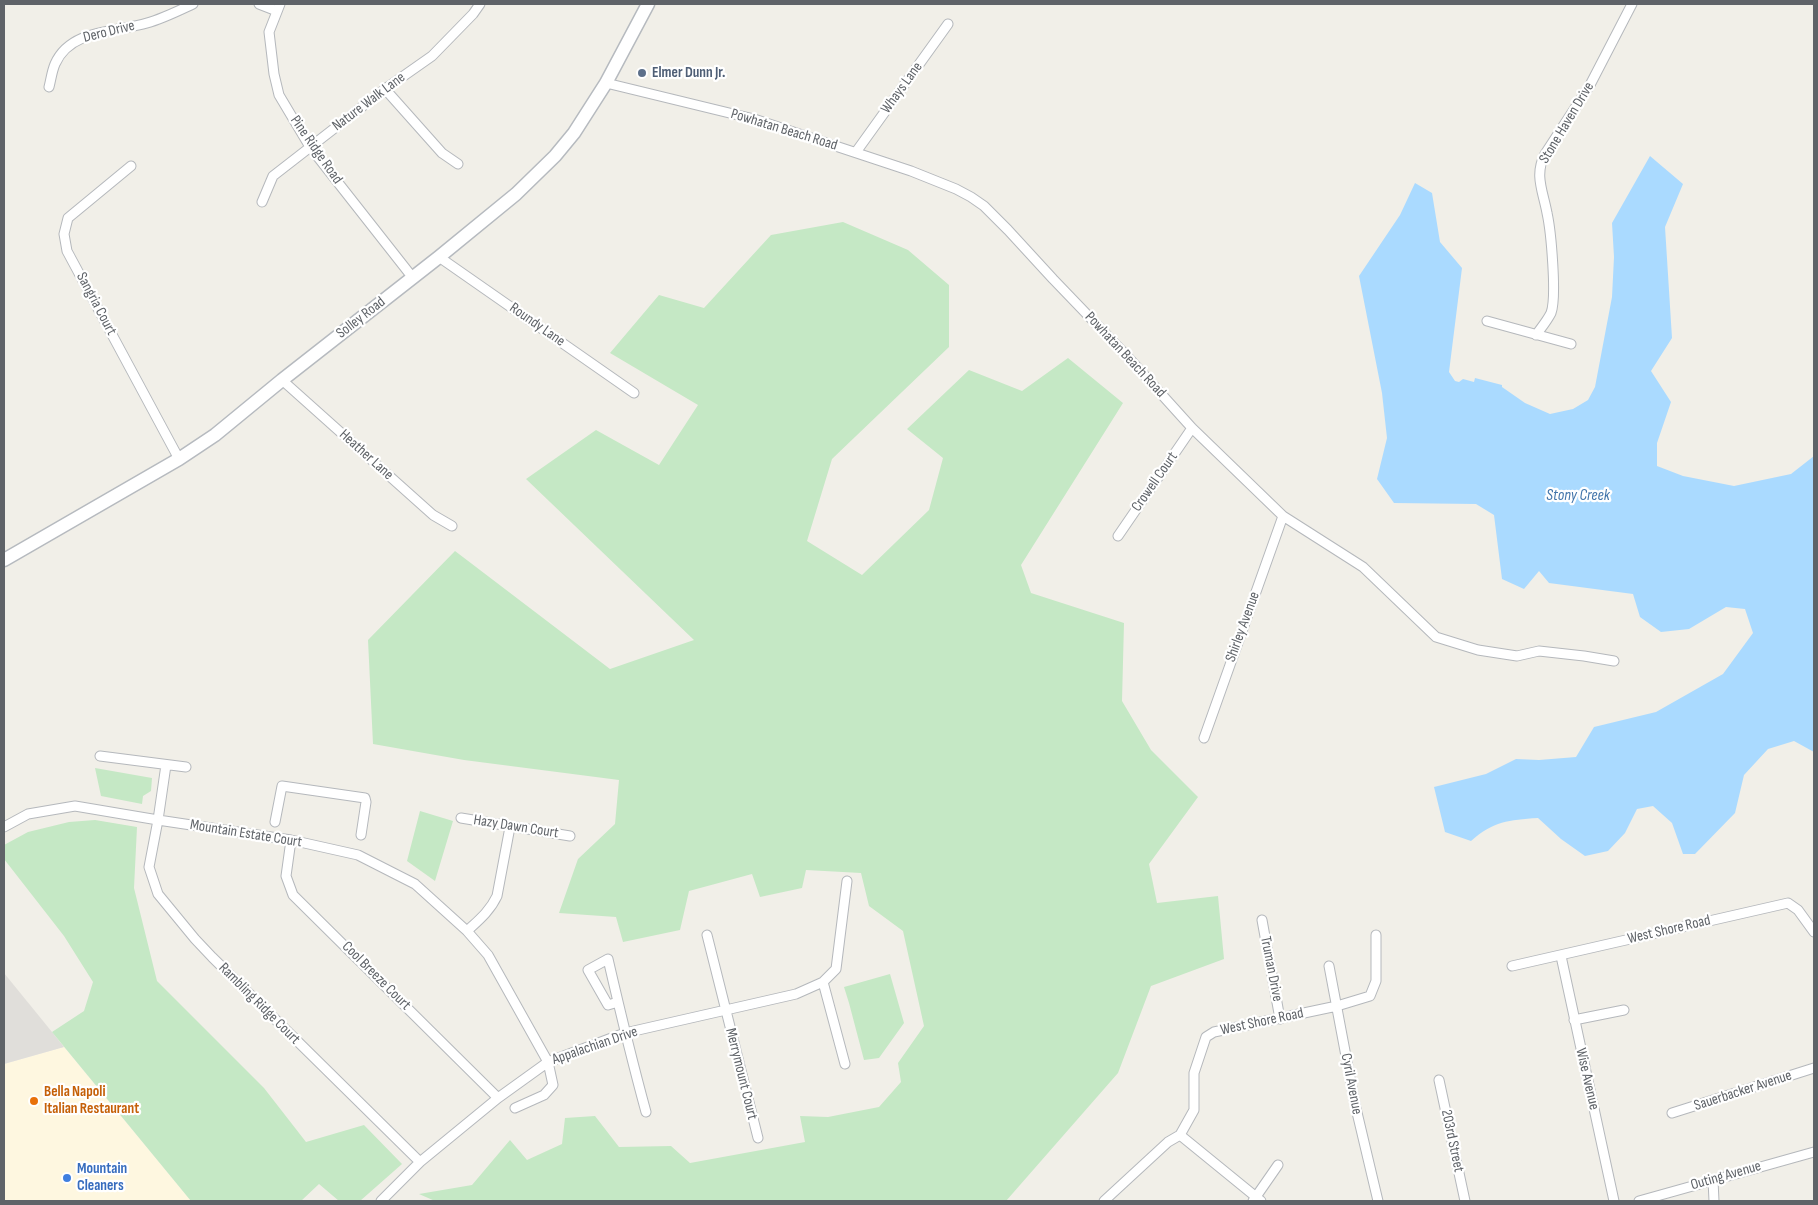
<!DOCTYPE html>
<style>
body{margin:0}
#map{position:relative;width:1818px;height:1205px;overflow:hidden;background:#f1efe8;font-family:"Sofia Sans Condensed",sans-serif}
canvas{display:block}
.frame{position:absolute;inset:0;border:5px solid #5f6368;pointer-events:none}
</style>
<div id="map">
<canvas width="1818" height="1205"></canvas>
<div class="frame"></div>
</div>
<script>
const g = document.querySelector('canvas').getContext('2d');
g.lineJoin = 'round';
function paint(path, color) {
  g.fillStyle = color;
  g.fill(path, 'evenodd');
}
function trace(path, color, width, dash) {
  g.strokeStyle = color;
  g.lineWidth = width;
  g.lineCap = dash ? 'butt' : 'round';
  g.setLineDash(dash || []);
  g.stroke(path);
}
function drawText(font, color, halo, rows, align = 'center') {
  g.font = font + ' "Sofia Sans Condensed",sans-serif';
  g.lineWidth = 4.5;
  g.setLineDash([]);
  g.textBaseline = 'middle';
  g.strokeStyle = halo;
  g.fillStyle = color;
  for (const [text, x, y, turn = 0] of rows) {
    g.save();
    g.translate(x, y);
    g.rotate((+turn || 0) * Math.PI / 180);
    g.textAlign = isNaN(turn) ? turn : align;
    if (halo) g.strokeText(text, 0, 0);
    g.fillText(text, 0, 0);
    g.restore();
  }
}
paint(new Path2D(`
 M64,1047L191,1201H4V1064Z`), '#fef7e0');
paint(new Path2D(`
 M4,973L52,1032L64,1047L4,1064Z`), '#e0deda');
paint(new Path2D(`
 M843,222L908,250L949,285V347L832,459L807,541L862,575L929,510L943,458L907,429L969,370L1022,391L1068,358L1123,403L1021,565L1031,593L1124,623L1122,701L1151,750L1198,797L1149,864L1157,903L1218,896L1224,959L1151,986L1118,1073L1006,1201H435L419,1194L472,1185L510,1140L527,1160L562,1144L565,1118L595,1116L619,1147L671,1146L690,1163L805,1142L800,1116L828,1117L879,1107L901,1082L898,1063L924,1026L903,931L869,906L861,873L806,870L802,888L760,897L752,874L689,891L680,930L623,942L616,917L559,913L578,859L615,824L619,780L464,760L373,744L368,640L455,551L610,669L694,640L526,479L596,430L659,465L698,405L610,353L659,295L704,308L771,235Z
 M95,768L152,778L151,791L143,796L142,804L101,796Z
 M420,811L453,821L435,881L407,861Z
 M95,820L137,827L134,888L157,981L264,1088L306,1142L364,1125L402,1164L360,1201H339L319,1184L301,1201H191L52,1032L84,1011L93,982L64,936L4,859V845L28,832L69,822Z
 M890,974L904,1023L879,1058L864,1060L849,1003L844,987Z`), '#c5e8c5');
paint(new Path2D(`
 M1650,156L1683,184L1665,227L1672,338L1651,371L1671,402L1657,443V466L1683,476L1734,486L1791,474L1814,456V752L1794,741L1768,749L1744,775L1735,813L1695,854H1683L1672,823L1653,806L1637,809L1625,833L1608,851L1585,856L1561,839L1538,818C1508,820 1494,821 1471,841L1445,832L1434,787L1486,774L1516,759L1539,760L1576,757L1594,727L1656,712L1723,674L1753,633L1745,609L1726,607L1689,629L1661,632L1640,617L1633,594L1549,583L1539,571L1524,589L1502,579L1494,515L1476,504L1394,503L1377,479L1387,438L1382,393L1359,276L1400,215L1415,183L1432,193L1440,242L1462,268L1449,372L1455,381L1459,382L1463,379L1474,382L1475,378L1502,385V387L1525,403L1550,414L1573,409L1588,400L1595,387L1612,297L1614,257L1612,223Z`), '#aadaff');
const street = new Path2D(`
 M259,4L277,11
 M280,4L269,32L274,74L279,95L310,147L413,278
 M606,83L754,119L911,171L956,189L971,197L984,206L1008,230L1053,279L1126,355L1192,428L1283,516L1363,567L1436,637L1478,650L1517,656L1539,651L1584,656L1614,661
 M49,87C51,79 52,71 55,64C70,29 116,32 147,23C162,19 178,11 193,4
 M385,89L442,153L458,164
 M856,152L948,24
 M131,166L68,218L64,234L67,251L179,459
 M262,202L273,176L385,89L432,56L473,14L480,4
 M439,257L634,393
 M1487,321L1571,344
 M1536,335C1541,328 1547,321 1551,313C1557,297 1551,231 1547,213C1543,191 1534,175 1545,154L1590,85L1632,4
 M282,380L433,515L452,526
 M1118,536L1192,428
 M1204,738L1283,516
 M100,756L186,767
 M166,765L158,820L149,867L158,894L195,939L212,957L420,1162
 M461,818L570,836
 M275,822L282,786L365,798L366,802L361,835
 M4,827L28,814L75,806L158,820L291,840L358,855L415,884L467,931L488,955L548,1062L553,1085L544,1095L515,1108
 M291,840L286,876L293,895L498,1098
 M1262,920L1280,1019
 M467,931C479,920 490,911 497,896L510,827
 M707,935L758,1138
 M1561,956L1614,1201
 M1329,966L1355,1104L1378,1201
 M1512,966L1788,903L1798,910L1814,932
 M823,982L845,1064
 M618,1002L608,1005L588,970L608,959C620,1011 632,1061 646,1112
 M1574,1020L1624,1010
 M1439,1080L1465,1201
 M1672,1113L1814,1068
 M1180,1135L1261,1201
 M1713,1180L1714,1201
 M381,1201L420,1162L498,1098L548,1062L625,1033L796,994L823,982L836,969L847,881
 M1104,1201L1168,1142L1180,1135L1194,1110V1073L1206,1037L1214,1032L1337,1006L1370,996L1376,981V935
 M1253,1201L1278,1165
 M1639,1201L1814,1152`);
const secondary = new Path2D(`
 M4,560L179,459L215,435L282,380L439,257L516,194L555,156L574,133L606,83L648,4`);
trace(street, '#b5b8bc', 11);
trace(secondary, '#b6babf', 15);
trace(street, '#fff', 9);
trace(secondary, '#fff', 12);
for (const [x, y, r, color] of [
 [642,73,5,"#5c6f8a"],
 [34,1101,5,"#e8710a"],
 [67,1178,5,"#3f7fe0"]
]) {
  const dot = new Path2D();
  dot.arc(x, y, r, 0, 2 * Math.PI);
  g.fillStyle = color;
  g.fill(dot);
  trace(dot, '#fff', 2);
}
drawText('15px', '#5f6368', '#fff', [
 ["Dero Drive",109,32,-14],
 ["Whays Lane",902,88,-54],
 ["Nature Walk Lane",369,102,-37],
 ["Stone Haven Drive",1567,123,-59],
 ["Powhatan Beach Road",784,130,17],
 ["Pine Ridge Road",316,150,55],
 ["Sangria Court",96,304,62],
 ["Solley Road",361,318,-38],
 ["Roundy Lane",537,325,35],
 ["Powhatan Beach Road",1125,355,47],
 ["Heather Lane",366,455,42],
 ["Crowell Court",1155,482,-55],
 ["Shirley Avenue",1243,627,-70],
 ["Hazy Dawn Court",516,827,9],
 ["Mountain Estate Court",246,834,9],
 ["West Shore Road",1669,930,-13],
 ["Truman Drive",1271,969,79],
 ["Cool Breeze Court",376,976,45],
 ["Rambling Ridge Court",259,1004,45],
 ["West Shore Road",1262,1022,-12],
 ["Appalachian Drive",595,1046,-19],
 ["Merrymount Court",741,1074,76],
 ["Wise Avenue",1587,1079,77],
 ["Cyril Avenue",1351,1084,79],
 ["Sauerbacker Avenue",1743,1091,-18],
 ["203rd Street",1452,1141,78],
 ["Outing Avenue",1726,1176,-16]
]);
drawText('bold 15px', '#4e5e75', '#fff', [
 ["Elmer Dunn Jr.",652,73]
], 'left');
drawText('bold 15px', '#c56008', '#fff', [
 ["Bella Napoli",44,1092],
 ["Italian Restaurant",44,1109]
], 'left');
drawText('bold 15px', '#366cbe', '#fff', [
 ["Mountain",77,1169],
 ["Cleaners",77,1186]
], 'left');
drawText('italic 16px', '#4174aa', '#fff', [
 ["Stony Creek",1578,496]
]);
</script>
